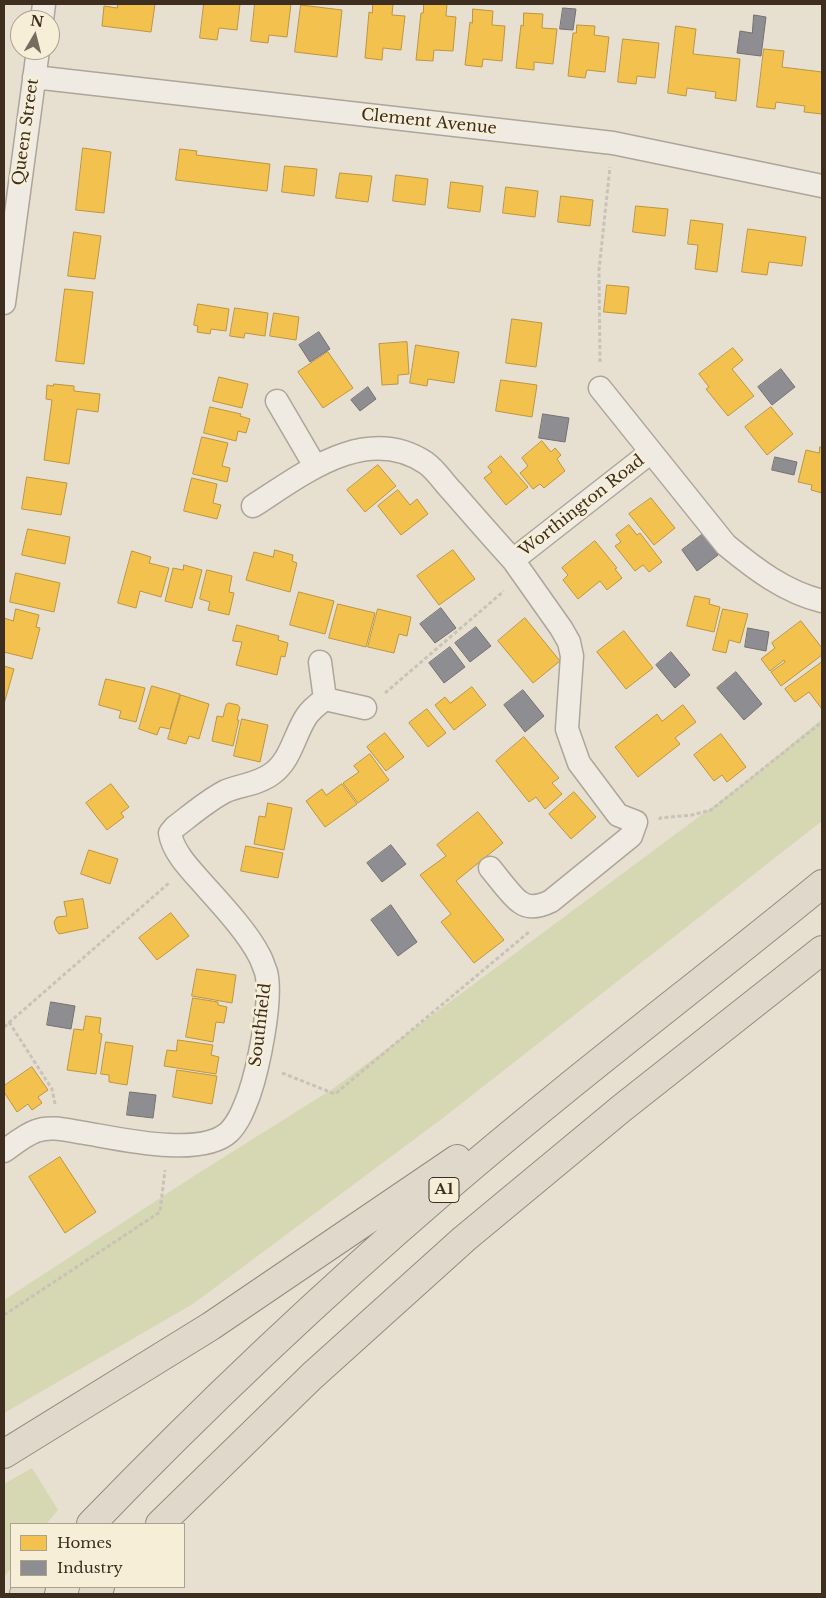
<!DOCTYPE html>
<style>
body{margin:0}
#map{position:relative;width:826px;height:1598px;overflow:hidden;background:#e7e0d1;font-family:"Libre Baskerville",serif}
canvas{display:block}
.frame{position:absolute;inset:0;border:5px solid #3d2e20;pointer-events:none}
.legend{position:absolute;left:10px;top:1523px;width:175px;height:65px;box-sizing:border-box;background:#f7eed8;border:1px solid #ada18e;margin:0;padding:6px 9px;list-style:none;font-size:15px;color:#3d2e20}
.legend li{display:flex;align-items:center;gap:10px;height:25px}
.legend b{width:25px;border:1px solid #ada18e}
.north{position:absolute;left:10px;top:10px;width:50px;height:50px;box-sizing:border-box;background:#f7eed8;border:1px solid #ada18e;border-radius:50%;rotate:8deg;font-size:14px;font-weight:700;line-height:20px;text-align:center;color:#3d2e20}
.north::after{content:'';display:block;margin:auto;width:18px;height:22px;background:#786c5e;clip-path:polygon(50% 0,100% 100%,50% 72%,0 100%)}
</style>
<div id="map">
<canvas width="826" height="1598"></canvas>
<div class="frame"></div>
<ul class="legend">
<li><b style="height:14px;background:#f2c14e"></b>Homes</li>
<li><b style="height:14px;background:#8d8d92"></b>Industry</li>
</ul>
<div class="north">N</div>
</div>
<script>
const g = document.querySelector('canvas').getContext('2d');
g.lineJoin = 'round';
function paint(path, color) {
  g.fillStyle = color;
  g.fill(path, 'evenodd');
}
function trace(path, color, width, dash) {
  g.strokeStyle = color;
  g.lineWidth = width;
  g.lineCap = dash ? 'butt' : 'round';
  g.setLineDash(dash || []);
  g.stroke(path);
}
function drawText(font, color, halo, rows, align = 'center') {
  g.font = font + ' "Libre Baskerville",serif';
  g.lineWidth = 5;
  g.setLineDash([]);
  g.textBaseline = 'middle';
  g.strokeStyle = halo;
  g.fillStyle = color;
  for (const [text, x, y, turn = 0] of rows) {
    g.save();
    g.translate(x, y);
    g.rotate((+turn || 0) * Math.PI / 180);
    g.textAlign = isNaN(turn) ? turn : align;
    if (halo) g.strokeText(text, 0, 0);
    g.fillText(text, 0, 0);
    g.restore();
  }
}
paint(new Path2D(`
 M822,719V821L443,1118L193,1304L4,1413V1300L197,1174L334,1088L743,784Z
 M32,1468L58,1510L46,1524H11V1568L4,1577V1484Z`), '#d6d7b3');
const homes = new Path2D(`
 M118,4H155L151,32L102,26L104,6L117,8Z
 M204,4H240L237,30L219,28L217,40L200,38Z
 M255,4H291L287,37L269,35L268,43L251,41Z
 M373,4H393L392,15L405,16L401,50L383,48L382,60L365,58L369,12L372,13Z
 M424,4H447L446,16L456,17L453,51L434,50L433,61L416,60L421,13H423Z
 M301,5L342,10L337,57L295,52Z
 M473,9L493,11L492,25L505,26L502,61L483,59L482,67L465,65L470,22L472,23Z
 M524,13L543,14L542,28L557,29L553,64L534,62V70L516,68L521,25L523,26Z
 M577,25L595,26L594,35L609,37L605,72L587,70L585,78L568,76L573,33H576Z
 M676,26L696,29L693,54L740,59L736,101L715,98L716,92L687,88L686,96L668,93Z
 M623,39L659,43L655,78L637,76L636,84L618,82Z
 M764,49L784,51L782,67L822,72V114L804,112L805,106L776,102L775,109L757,107Z
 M83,148L111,152L104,213L76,210Z
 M180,149L197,151L196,155L270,164L267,191L176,180Z
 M285,166L317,169L314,196L282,192Z
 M340,173L372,176L368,202L336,198Z
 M396,175L428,179L425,205L393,201Z
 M451,182L483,186L480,212L448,208Z
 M506,187L538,191L535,217L503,213Z
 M561,196L593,200L590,226L558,222Z
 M636,206L668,209L665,236L633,232Z
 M691,220L723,224L717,272L695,269L698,245L688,244Z
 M748,229L806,237L802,266L769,262L767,275L742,272Z
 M74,232L101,236L95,279L68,276Z
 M607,285L629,287L626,314L604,312Z
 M65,289L93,292L84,364L56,361Z
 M198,304L229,309L226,331L211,329L210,334L197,332L198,326L194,325Z
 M235,308L268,313L265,336L245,333L244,338L230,336Z
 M274,313L299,317L296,340L270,336Z
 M512,319L542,323L536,367L506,363Z
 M407,342L409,374L398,375V384L382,385L379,344Z
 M416,345L459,352L454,383L428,379L427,386L410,383Z
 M733,348L743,360L732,369L754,396L728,416L706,389L709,387L699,374Z
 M328,352L353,388L323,408L298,372Z
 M219,377L248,384L242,408L213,401Z
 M501,380L537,385L532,417L496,411Z
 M54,384L74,386V391L100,394L98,412L77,409L69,464L44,460L52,400L46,399L47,385L53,386Z
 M210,407L241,414L240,416L250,419L246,433L238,431L236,441L204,433Z
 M771,407L793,434L767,455L745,427Z
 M202,437L228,443L222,466L230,468L227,482L193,474Z
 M542,441L551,452L555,448L561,455L557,459L565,471L544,488L540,484L533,489L520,473L528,466L522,458Z
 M820,447L822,448V493L811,490L812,485L798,482L806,450L819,453Z
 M501,456L528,487L506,505L484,478L492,472L488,467Z
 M378,465L396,486L365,512L347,490Z
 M27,477L67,483L61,515L22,509Z
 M192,478L217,484L213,503L221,505L217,519L184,511Z
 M398,490L410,505L417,499L428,514L401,535L378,506Z
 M651,498L675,528L654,545L629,514Z
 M629,525L637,535L640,533L662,562L649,572L643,565L635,571L615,546L621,542L616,535Z
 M28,529L70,537L65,564L22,555Z
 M595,541L617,568L615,569L622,578L607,590L600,581L578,599L563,580L568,575L562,568Z
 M275,550L293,555L292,561L297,563L290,592L246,580L254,552L273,557Z
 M453,550L475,579L439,605L417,576Z
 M132,551L151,557L149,563L169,568L161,597L140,591L136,608L118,603Z
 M184,565L202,570L192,608L165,601L173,568L183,570Z
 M207,570L232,576L229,592L234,593L229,615L208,610L210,602L200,599Z
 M16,573L60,583L54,612L10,602Z
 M299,592L334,601L325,634L290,625Z
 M695,596L710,599L709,604L720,607L714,632L687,626Z
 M338,604L375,613L366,647L329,638Z
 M16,609L39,615L36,627L40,628L32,659L4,652V618L13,621Z
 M378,609L411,617L407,636L399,634L394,653L368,647Z
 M723,609L748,614L740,643L729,640L726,653L713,650Z
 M525,618L560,661L533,683L498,641Z
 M801,621L822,648V655L781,686L771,672L785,662L784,660L770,671L761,659L775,648L772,643Z
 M237,625L279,636L278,640L288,643L285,657L281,656L277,675L236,665L242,642L233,641Z
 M624,631L653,668L626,689L597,652Z
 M822,662V709L809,692L795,702L785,689Z
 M4,666L14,669L4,704Z
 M106,679L145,688L136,722L119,718L121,711L99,705Z
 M152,686L180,694L170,729L160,727L157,735L139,729Z
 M472,687L486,705L454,730L435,705L445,697L450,703Z
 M181,695L209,704L199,739L189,736L186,744L168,739Z
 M229,703L238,705L240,708L237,720H239L233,746L212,741L217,716L223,717L226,705Z
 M683,705L696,722L675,738L680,744L638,777L615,747L657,714L662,721Z
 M427,709L446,733L428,747L409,723Z
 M242,719L268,725L260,762L234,756Z
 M385,733L404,757L386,771L367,747Z
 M721,734L746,767L727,782L722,775L714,781L694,755Z
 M524,737L559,778L552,783L562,794L545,809L536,797L529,802L496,761Z
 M370,754L389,780L358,803L343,783L359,772L354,766Z
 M111,784L129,807L121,813L124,817L107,830L86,803Z
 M342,784L357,804L325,827L306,801L322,789L326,795Z
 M574,792L596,817L571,839L549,814Z
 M268,803L292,808L284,850L254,844L259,816L265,817Z
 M478,812L503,843L456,881L504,940L474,963L441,922L451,914L420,875L446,856L437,845Z
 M246,846L283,853L278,878L241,871Z
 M89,850L118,859L110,884L81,874Z
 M83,899L88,928L59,934L56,930L54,922L57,917L67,916L64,902Z
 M171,913L189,936L157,960L139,938Z
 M197,969L236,975L232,1003L192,996Z
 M193,998L218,1002V1005L227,1007L224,1023L216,1022L213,1042L186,1037Z
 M86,1016L101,1018L99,1033L102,1034L96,1074L67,1070L74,1029L83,1030Z
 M178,1040L213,1045L211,1055L219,1057L216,1074L164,1066L167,1050L176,1051Z
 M106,1042L133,1046L127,1085L109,1082V1075L101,1074Z
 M32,1067L48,1090L38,1097L42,1103L32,1110L28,1104L17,1112L4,1092V1086Z
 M177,1070L217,1076L212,1104L173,1097Z
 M60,1157L96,1212L65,1233L29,1177Z`);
paint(homes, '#f2c14e');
trace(homes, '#bc9540', 1);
const industry = new Path2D(`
 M563,8L576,9L573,30L560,29Z
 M754,15L766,17L761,56L737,53L740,31L752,33Z
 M319,332L330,349L310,362L299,345Z
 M781,369L795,387L772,405L758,387Z
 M368,387L376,399L360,411L351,400Z
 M543,414L569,418L565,442L539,438Z
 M775,457L797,462L794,475L772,470Z
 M703,534L718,555L697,571L682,550Z
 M441,608L456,628L435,643L420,624Z
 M476,627L491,646L470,662L455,643Z
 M748,628L769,632L766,651L745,647Z
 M450,647L465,667L444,683L429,663Z
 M671,652L690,675L675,688L656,665Z
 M736,672L762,704L744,720L717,688Z
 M523,690L544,716L525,732L504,705Z
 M391,845L406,864L382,882L367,863Z
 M391,905L417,942L398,956L371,920Z
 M51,1002L75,1006L71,1029L47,1025Z
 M130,1092L156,1095L153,1118L127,1115Z`);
paint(industry, '#8d8d92');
trace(industry, '#757070', 1);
const minor = new Path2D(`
 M42,20L44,4
 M34,77L613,143L822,186
 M4,303L38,50
 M600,388L726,545C755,569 785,592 822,601
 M277,401L315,466
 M253,506C303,474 366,423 426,463C436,470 444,483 452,491C472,514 492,537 513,560L651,452
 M320,662L325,699
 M490,868C497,876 512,897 520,902C529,909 541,906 551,901L631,836L636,822L618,815L579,763L567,729L572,656L569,642L561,628L513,560
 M4,1151C14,1144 25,1135 36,1131C51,1125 70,1131 85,1133C120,1139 201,1158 229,1132C239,1122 244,1108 249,1095C258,1069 273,999 266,972C264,967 262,960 259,955C248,933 222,905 205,886C192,871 173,853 170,833L175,827C191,815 208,800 226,791C241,785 259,784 273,773C291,759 294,736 306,717C311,709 318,704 325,699L365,708`);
const trunk = new Path2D(`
 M4,1454L211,1326L457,1159
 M91,1524C203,1408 320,1297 442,1192C566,1085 696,987 822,884
 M160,1524L312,1376L464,1239L622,1108L822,950
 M24,1594L31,1587
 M93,1594L100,1587`);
trace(minor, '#ada599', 25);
trace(trunk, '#928b80', 30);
trace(new Path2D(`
 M600,362L599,270L610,167
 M385,693L504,591
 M660,820V818L692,815L711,810L822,722
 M9,1022L52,1089L55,1104
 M4,1027L169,883
 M282,1073L335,1094L529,932
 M4,1315L160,1212L165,1170`), '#c8c2b9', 3, [4, 2.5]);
trace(minor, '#efebe3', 22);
trace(trunk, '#e0d9cb', 28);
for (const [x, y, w] of [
 [444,1190,30]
]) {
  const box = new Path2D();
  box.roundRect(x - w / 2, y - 12.5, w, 25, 4);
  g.fillStyle = '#f7eed8';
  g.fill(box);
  trace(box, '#3d2e20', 1);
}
drawText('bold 15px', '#3d2e20', null, [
 ["A1",444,1190]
]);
drawText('16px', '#3d2e20', '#f7eed8', [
 ["Clement Avenue",429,122,6],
 ["Queen Street",26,132,-82],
 ["Worthington Road",582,506,-38],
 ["Southfield",261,1025,-83]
]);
</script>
